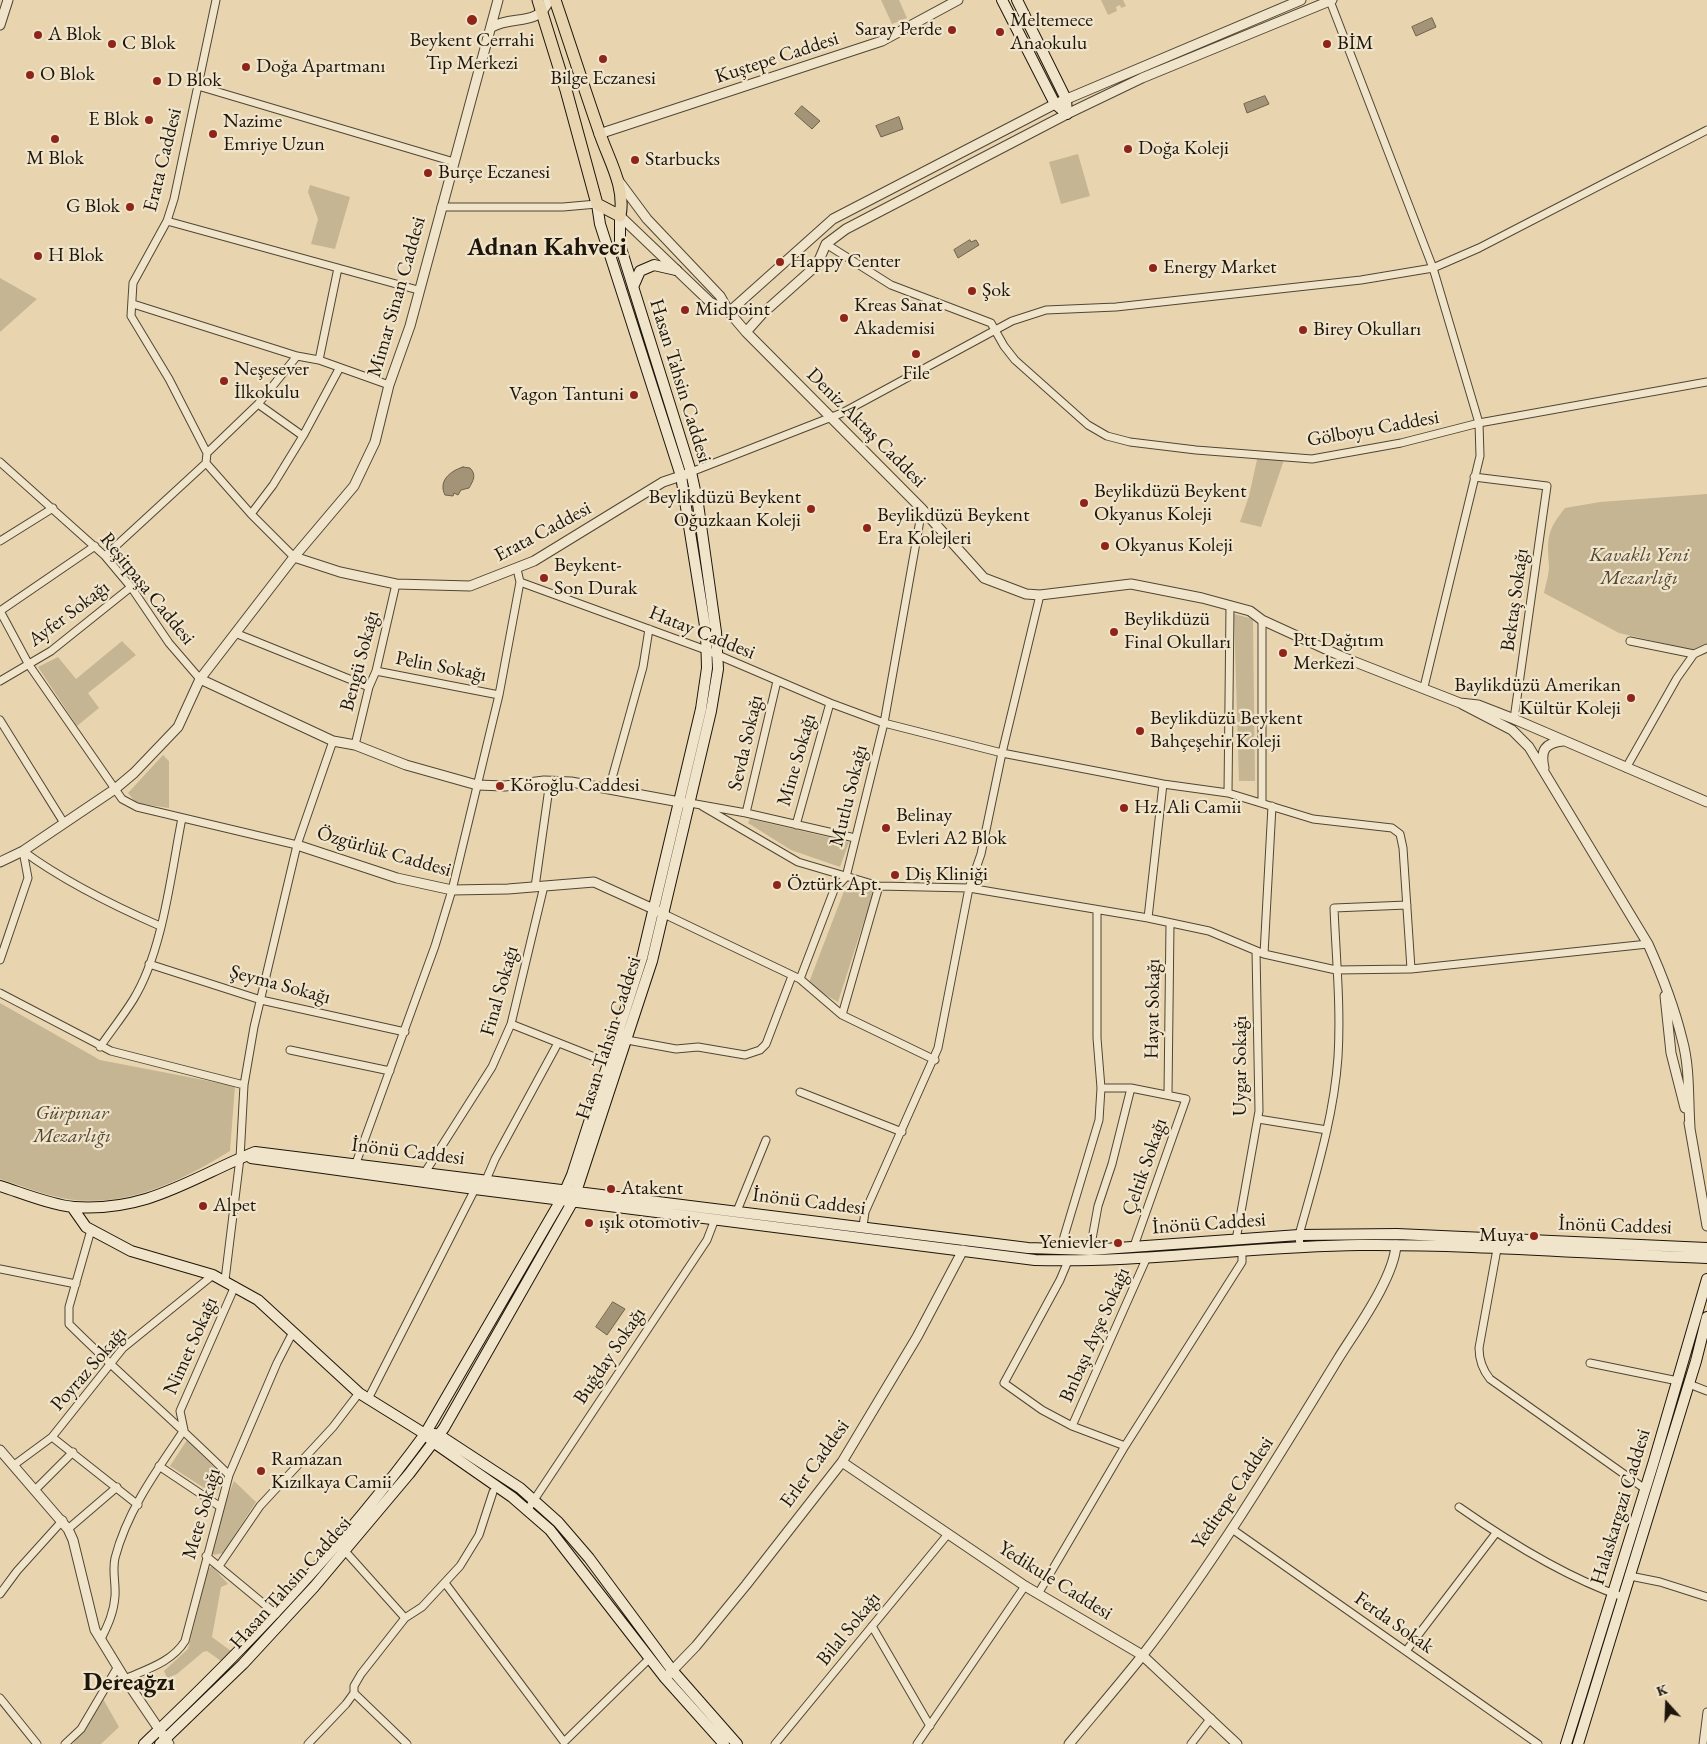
<!DOCTYPE html>
<meta charset="utf-8">
<style>
body{margin:0}
#map{position:relative;width:1707px;height:1744px;overflow:hidden;background:#e8d5af;font-family:"EB Garamond",serif}
canvas{display:block}
.north{position:absolute;left:1642px;top:1679px;width:50px;height:50px;-webkit-text-stroke:4px #f0e4cb;paint-order:stroke;rotate:340deg;font-size:14px;font-weight:700;line-height:20px;text-align:center;color:#1e160b}
.north::after{content:'';display:block;margin:auto;width:18px;height:22px;background:#1e160b;clip-path:polygon(50% 0,100% 100%,50% 72%,0 100%)}
</style>
<div id="map">
<canvas width="1707" height="1744"></canvas>
<div class="north">K</div>
</div>
<script>
const g = document.querySelector('canvas').getContext('2d');
g.lineJoin = 'round';
function paint(path, color) {
  g.fillStyle = color;
  g.fill(path, 'evenodd');
}
function trace(path, color, width, dash) {
  g.strokeStyle = color;
  g.lineWidth = width;
  g.lineCap = dash ? 'butt' : 'round';
  g.setLineDash(dash || []);
  g.stroke(path);
}
function drawText(font, color, halo, rows, align = 'center') {
  g.font = font + ' "EB Garamond",serif';
  g.lineWidth = 4.5;
  g.setLineDash([]);
  g.textBaseline = 'middle';
  g.strokeStyle = halo;
  g.fillStyle = color;
  for (const [text, x, y, turn = 0] of rows) {
    g.save();
    g.translate(x, y);
    g.rotate((+turn || 0) * Math.PI / 180);
    g.textAlign = isNaN(turn) ? turn : align;
    if (halo) g.strokeText(text, 0, 0);
    g.fillText(text, 0, 0);
    g.restore();
  }
}
paint(new Path2D(`
 M881,0H899L907,18L892,24Z
 M1101,0H1123L1126,6L1121,8L1120,5L1116,7L1117,11L1108,15Z
 M1078,154L1090,196L1061,204L1049,162Z
 M310,185L350,197L335,249L311,244L318,219L308,192Z
 M0,278L37,299L0,332Z
 M1258,455L1285,457L1261,527L1240,522L1249,496Z
 M1707,494V647L1693,650L1619,633L1544,593C1546,584 1549,574 1549,566C1547,538 1547,530 1565,508L1600,502Z
 M1234,614L1253,619L1255,781H1239Z
 M122,641L136,655L88,693L99,708L77,726L38,667L58,657L76,679Z
 M163,755L169,761V808L136,803L128,793Z
 M750,819L849,842L840,867L791,850L748,823Z
 M846,886L874,890L838,1002L808,985Z
 M0,1003L100,1060L235,1086L230,1151C180,1182 122,1210 62,1198C41,1194 20,1185 0,1179Z
 M187,1440L225,1478L215,1495L170,1466Z
 M234,1481L256,1502L223,1553L214,1555L212,1552L223,1508Z
 M212,1566L228,1584L221,1587L212,1637L231,1651L221,1661L207,1651L203,1652L177,1674L167,1678L164,1671L188,1649L208,1569Z
 M102,1697L119,1727L101,1744H73Z`), '#c6b593');
const water = new Path2D(`
 M1432,18L1436,27L1416,36L1412,27Z
 M1265,96L1269,104L1247,113L1244,104Z
 M802,106L820,121L812,129L795,114Z
 M899,117L903,129L881,137L876,126Z
 M970,240L971,242L976,240L979,245L958,258L954,250Z
 M463,467L470,468C477,475 473,481 469,488L461,490L458,495L454,493L453,496L445,495C438,481 450,471 463,467Z
 M613,1302L625,1309L607,1335L596,1327Z`);
paint(water, '#a39477');
trace(water, '#6e624c', 1);
const minor = new Path2D(`
 M1330,1L1433,268L1479,423L1480,456L1424,687
 M198,86L454,162
 M441,207H563L597,204
 M167,221L338,268
 M826,244L891,285L991,323L1004,346L1015,360L1088,425L1107,436L1130,442L1196,450L1312,459L1401,443L1479,423L1707,382
 M133,304L297,356
 M319,360L338,268L418,290
 M258,404L303,436L339,369
 M207,453L169,379L131,316L133,283L167,221L174,199L216,0
 M0,462L105,556L131,587L169,643L200,679
 M206,463L251,514L294,557
 M691,472L842,413L1012,321L1046,310L1116,307L1361,280L1433,268L1479,248L1707,130
 M1474,477L1547,486L1514,719
 M251,514L273,485L303,436
 M0,541L53,508
 M105,556L206,463L207,453L258,404L297,356L319,360L389,385
 M517,569L520,582L706,650L830,703L884,723L1002,753L1163,784L1228,793L1313,819L1392,828L1400,834L1403,848L1411,969
 M0,611L29,665L122,799L137,807L297,845
 M0,611L95,546
 M235,633L369,687
 M1630,641L1694,654
 M376,671L499,695
 M0,681L51,651L131,587
 M0,720L64,823
 M355,745L369,687L376,671L396,584
 M1626,768L1677,678L1694,654L1707,648
 M609,789L643,667L649,629
 M1228,793L1230,606
 M690,803L746,813L855,838
 M1262,803V620
 M702,806L798,862L879,886L969,888L1148,918L1209,931L1264,954L1336,970L1411,969L1648,944
 M746,813L777,681
 M796,825L830,703
 M23,851C65,882 112,905 160,926
 M846,877L884,723L922,509
 M535,887L550,781
 M1097,911V1038L1101,1088H1131L1186,1099L1134,1246
 M664,914L800,979L842,1015L935,1060
 M1148,918L1163,784
 M1264,954L1272,806
 M0,960L28,878L23,851
 M149,964L261,1000L405,1032
 M800,979L834,890L846,877
 M0,993L111,1051L244,1085
 M842,1015L879,886
 M511,1024L607,1062
 M627,1040L676,1049L698,1047L745,1055L760,1050L766,1044L792,976
 M100,1047C111,1031 123,1016 133,1000C163,952 171,873 182,818
 M290,1050L390,1071
 M800,1092L902,1132
 M1168,1094L1170,923
 M1258,1119L1327,1130
 M356,1163L435,946L452,890L499,695L520,582
 M424,1174L492,1067L511,1024L544,886
 M486,1180L495,1159L558,1043
 M737,1211L766,1140
 M863,1226L865,1212L938,1048L969,888L981,854L1002,753L1040,595
 M91,1230L69,1307V1324C121,1376 177,1423 229,1475
 M1236,1240L1259,1111L1256,951
 M1300,1246L1299,1235C1315,1177 1334,1117 1338,1057C1341,1007 1336,958 1334,908L1407,905
 M1497,1249L1479,1348C1479,1360 1482,1369 1490,1379L1645,1489
 M1060,1250L1099,1120L1101,1088
 M1090,1250L1098,1206L1112,1164L1131,1088
 M1068,1261L1060,1280L1004,1383L1042,1410L1072,1426L1125,1446
 M0,1269L76,1284
 M225,1280L240,1158L244,1085L254,1027L297,845L333,741
 M1590,1363L1678,1381
 M1689,1384L1707,1391
 M368,1399L475,1189
 M1072,1426L1147,1257
 M52,1437L138,1505
 M14,1465L52,1437L123,1348L213,1275
 M159,1466L219,1506
 M35,1490L73,1452
 M1459,1507C1509,1542 1565,1577 1623,1597
 M528,1509L707,1240L715,1219
 M68,1529L117,1487
 M1232,1529L1538,1744
 M345,1551L405,1618
 M206,1556L276,1614
 M219,1566L260,1506L333,1427L359,1393
 M1630,1576L1660,1582L1707,1597
 M445,1583L564,1742L650,1658
 M0,1594L17,1571L63,1520
 M1038,1594L1125,1446L1242,1262V1251
 M872,1626L930,1726
 M101,1639C108,1625 114,1612 115,1596C116,1583 112,1571 115,1558C127,1511 157,1470 184,1430L180,1411L235,1286
 M1406,1651L1496,1533
 M125,1679C147,1669 172,1662 185,1641L229,1475L277,1363L293,1332
 M354,1693L407,1744
 M0,1698L37,1744
 M65,1744L81,1729L117,1668
 M308,1744L346,1704L354,1693V1686L361,1674L405,1618L422,1607L460,1566L479,1535L493,1492
 M775,1744L948,1534
 M917,1744L1025,1586
 M1191,1744L1211,1718
 M1703,1744L1707,1712`);
const tertiary = new Path2D(`
 M0,25L8,0
 M492,27C512,15 539,27 549,0
 M599,134L882,41L958,0
 M618,180L647,219L720,296L729,312L746,332L922,509L984,578L1026,594L1040,595L1131,584L1202,598L1250,611L1262,620L1345,658L1460,703L1478,705L1514,719L1707,802
 M620,216L710,302L729,312
 M729,312L833,219L1055,104L1301,0
 M746,332L762,314L817,265L826,244L846,229L1067,114L1142,78L1332,0
 M294,557L340,572L396,584L470,586L534,561L663,482L687,474
 M200,679L333,741L355,745L406,765L477,785L505,786L544,781L571,782L685,803
 M1462,704L1512,730L1529,747L1648,944C1662,975 1674,1006 1682,1039C1690,1067 1688,1098 1690,1127
 M1544,768C1540,750 1545,743 1563,741
 M297,845L397,878L452,890L508,889L594,882L660,912
 M0,862L23,851L115,789L134,773L178,727L200,679L294,557L354,486L375,442L389,385L410,326L498,0
 M1665,996L1671,1053L1685,1108
 M1689,1123L1707,1226
 M0,1450L68,1529L73,1540L95,1630L125,1679L169,1744
 M842,1462L1025,1586L1142,1655L1237,1744
 M668,1675L696,1646L746,1585L842,1462L917,1337L963,1250
 M1069,1744C1093,1715 1118,1686 1142,1656C1214,1563 1277,1459 1338,1359C1356,1330 1394,1278 1396,1245`);
const secondary = new Path2D(`
 M1002,0L1055,104L1067,114
 M1017,0L1066,99L1067,114
 M633,287L640,271L654,265L676,270
 M251,1158L475,1189L1035,1260C1144,1263 1251,1246 1360,1245C1475,1244 1591,1254 1707,1258
 M0,1186C22,1193 51,1205 74,1207C148,1212 191,1178 255,1152L1028,1248L1090,1250L1299,1235L1397,1234L1707,1248
 M72,1207L86,1227L131,1251L213,1275L258,1300L359,1393L425,1434L433,1442L512,1497L550,1530L665,1678L724,1744
 M434,1434L439,1435L520,1488L558,1522L589,1558L672,1670L737,1744
 M144,1744C245,1648 343,1546 425,1434L561,1200L572,1175L642,958L701,709L707,668L706,632L681,476L600,224L597,204
 M160,1744L243,1664L314,1587L409,1474L444,1428L573,1201L652,961L711,711L718,669L716,632L698,504L691,472L620,245V216
 M1566,1744L1654,1461L1707,1279
 M1578,1744L1696,1361L1707,1317`);
const primary = new Path2D(`
 M538,0L566,90L597,204L620,216C626,186 608,159 599,131C584,88 570,44 555,0`);
trace(minor, '#504634', 9);
trace(tertiary, '#504634', 11);
trace(secondary, '#1e160b', 12);
trace(primary, '#1e160b', 13);
trace(minor, '#f0e4cb', 7);
trace(tertiary, '#f0e4cb', 9);
trace(secondary, '#f0e4cb', 10);
trace(primary, '#e8d5af', 11);
for (const [x, y, r, color] of [
 [472,20,6,"#8f2418"],
 [952,30,5,"#8f2418"],
 [1000,32,5,"#8f2418"],
 [38,35,5,"#8f2418"],
 [112,44,5,"#8f2418"],
 [1327,44,5,"#8f2418"],
 [603,59,5,"#8f2418"],
 [246,67,5,"#8f2418"],
 [30,75,5,"#8f2418"],
 [157,81,5,"#8f2418"],
 [149,120,5,"#8f2418"],
 [213,134,5,"#8f2418"],
 [55,139,5,"#8f2418"],
 [1128,149,5,"#8f2418"],
 [635,160,5,"#8f2418"],
 [428,173,5,"#8f2418"],
 [130,207,5,"#8f2418"],
 [38,256,5,"#8f2418"],
 [780,262,5,"#8f2418"],
 [1153,268,5,"#8f2418"],
 [972,291,5,"#8f2418"],
 [685,310,5,"#8f2418"],
 [844,318,5,"#8f2418"],
 [1303,330,5,"#8f2418"],
 [916,354,5,"#8f2418"],
 [224,381,5,"#8f2418"],
 [634,395,5,"#8f2418"],
 [1084,503,5,"#8f2418"],
 [811,509,5,"#8f2418"],
 [867,528,5,"#8f2418"],
 [1105,546,5,"#8f2418"],
 [544,578,5,"#8f2418"],
 [1114,632,5,"#8f2418"],
 [1283,653,5,"#8f2418"],
 [1631,698,5,"#8f2418"],
 [1140,731,5,"#8f2418"],
 [500,786,5,"#8f2418"],
 [1124,808,5,"#8f2418"],
 [886,828,5,"#8f2418"],
 [895,875,5,"#8f2418"],
 [777,885,5,"#8f2418"],
 [611,1189,5,"#8f2418"],
 [203,1206,5,"#8f2418"],
 [589,1223,5,"#8f2418"],
 [1534,1236,5,"#8f2418"],
 [1118,1243,5,"#8f2418"],
 [261,1471,5,"#8f2418"]
]) {
  const dot = new Path2D();
  dot.arc(x, y, r, 0, 2 * Math.PI);
  g.fillStyle = color;
  g.fill(dot);
  trace(dot, '#f0e4cb', 2);
}
drawText('20px', '#1e160b', '#f0e4cb', [
 ["Meltemece",1010,21],
 ["Anaokulu",1010,44],
 ["Saray Perde",942,30,"right"],
 ["A Blok",48,35],
 ["Beykent Cerrahi",472,41,"center"],
 ["Tıp Merkezi",472,64,"center"],
 ["C Blok",122,44],
 ["BİM",1337,44],
 ["Doğa Apartmanı",256,67],
 ["O Blok",40,75],
 ["Bilge Eczanesi",603,79,"center"],
 ["D Blok",167,81],
 ["E Blok",139,120,"right"],
 ["Nazime",223,122],
 ["Emriye Uzun",223,145],
 ["Doğa Koleji",1138,149],
 ["M Blok",55,159,"center"],
 ["Starbucks",645,160],
 ["Burçe Eczanesi",438,173],
 ["G Blok",120,207,"right"],
 ["H Blok",48,256],
 ["Happy Center",790,262],
 ["Energy Market",1163,268],
 ["Şok",982,291],
 ["Kreas Sanat",854,306],
 ["Akademisi",854,329],
 ["Midpoint",695,310],
 ["Birey Okulları",1313,330],
 ["Neşesever",234,370],
 ["İlkokulu",234,393],
 ["File",916,374,"center"],
 ["Vagon Tantuni",624,395,"right"],
 ["Beylikdüzü Beykent",1094,492],
 ["Okyanus Koleji",1094,515],
 ["Beylikdüzü Beykent",801,498,"right"],
 ["Oğuzkaan Koleji",801,521,"right"],
 ["Beylikdüzü Beykent",877,516],
 ["Era Kolejleri",877,539],
 ["Okyanus Koleji",1115,546],
 ["Beykent-",554,566],
 ["Son Durak",554,589],
 ["Beylikdüzü",1124,620],
 ["Final Okulları",1124,643],
 ["Ptt Dağıtım",1293,641],
 ["Merkezi",1293,664],
 ["Baylikdüzü Amerikan",1621,686,"right"],
 ["Kültür Koleji",1621,709,"right"],
 ["Beylikdüzü Beykent",1150,719],
 ["Bahçeşehir Koleji",1150,742],
 ["Köroğlu Caddesi",510,786],
 ["Hz. Ali Camii",1134,808],
 ["Belinay",896,816],
 ["Evleri A2 Blok",896,839],
 ["Diş Kliniği",905,875],
 ["Öztürk Apt.",787,885],
 ["Atakent",621,1189],
 ["Alpet",213,1206],
 ["ışık otomotiv",599,1223],
 ["Muya",1524,1236,"right"],
 ["Yenievler",1108,1243,"right"],
 ["Ramazan",271,1460],
 ["Kızılkaya Camii",271,1483]
], 'left');
drawText('20px', '#1e160b', '#f0e4cb', [
 ["Kuştepe Caddesi",777,58,-18],
 ["Erata Caddesi",163,160,-76],
 ["Mimar Sinan Caddesi",397,297,-74],
 ["Hasan Tahsin Caddesi",680,381,73],
 ["Deniz Aktaş Caddesi",866,428,45],
 ["Gölboyu Caddesi",1373,429,-10],
 ["Erata Caddesi",543,532,-28],
 ["Reşitpaşa Caddesi",147,589,51],
 ["Bektaş Sokağı",1515,600,-82],
 ["Ayfer Sokağı",69,614,-37],
 ["Hatay Caddesi",702,633,22],
 ["Bengü Sokağı",360,661,-75],
 ["Pelin Sokağı",441,667,11],
 ["Sevda Sokağı",746,743,-77],
 ["Mine Sokağı",797,760,-74],
 ["Mutlu Sokağı",849,796,-76],
 ["Özgürlük Caddesi",384,852,16],
 ["Şeyma Sokağı",280,985,15],
 ["Final Sokağı",500,991,-74],
 ["Hayat Sokağı",1153,1009,-89],
 ["Hasan Tahsin Caddesi",609,1038,-72],
 ["Uygar Sokağı",1241,1066,-90],
 ["İnönü Caddesi",408,1152,7],
 ["Çeltik Sokağı",1145,1167,-71],
 ["İnönü Caddesi",809,1202,7],
 ["İnönü Caddesi",1209,1224,-4],
 ["İnönü Caddesi",1615,1226,2],
 ["Bnbaşı Ayşe Sokağı",1095,1335,-66],
 ["Nimet Sokağı",191,1346,-66],
 ["Buğday Sokağı",610,1356,-56],
 ["Poyraz Sokağı",89,1369,-49],
 ["Erler Caddesi",815,1464,-54],
 ["Yeditepe Caddesi",1233,1493,-56],
 ["Halaskargazi Caddesi",1621,1507,-73],
 ["Mete Sokağı",202,1514,-74],
 ["Yedikule Caddesi",1055,1581,32],
 ["Hasan Tahsin Caddesi",291,1583,-48],
 ["Ferda Sokak",1394,1623,35],
 ["Bilal Sokağı",849,1629,-51]
]);
drawText('italic 20px', '#504634', '#f0e4cb', [
 ["Kavaklı Yeni",1639,556],
 ["Mezarlığı",1639,579],
 ["Gürpınar",72,1114],
 ["Mezarlığı",72,1137]
]);
drawText('bold 25px', '#1e160b', '#f0e4cb', [
 ["Adnan Kahveci",547,248],
 ["Dereağzı",129,1683]
]);
</script>
